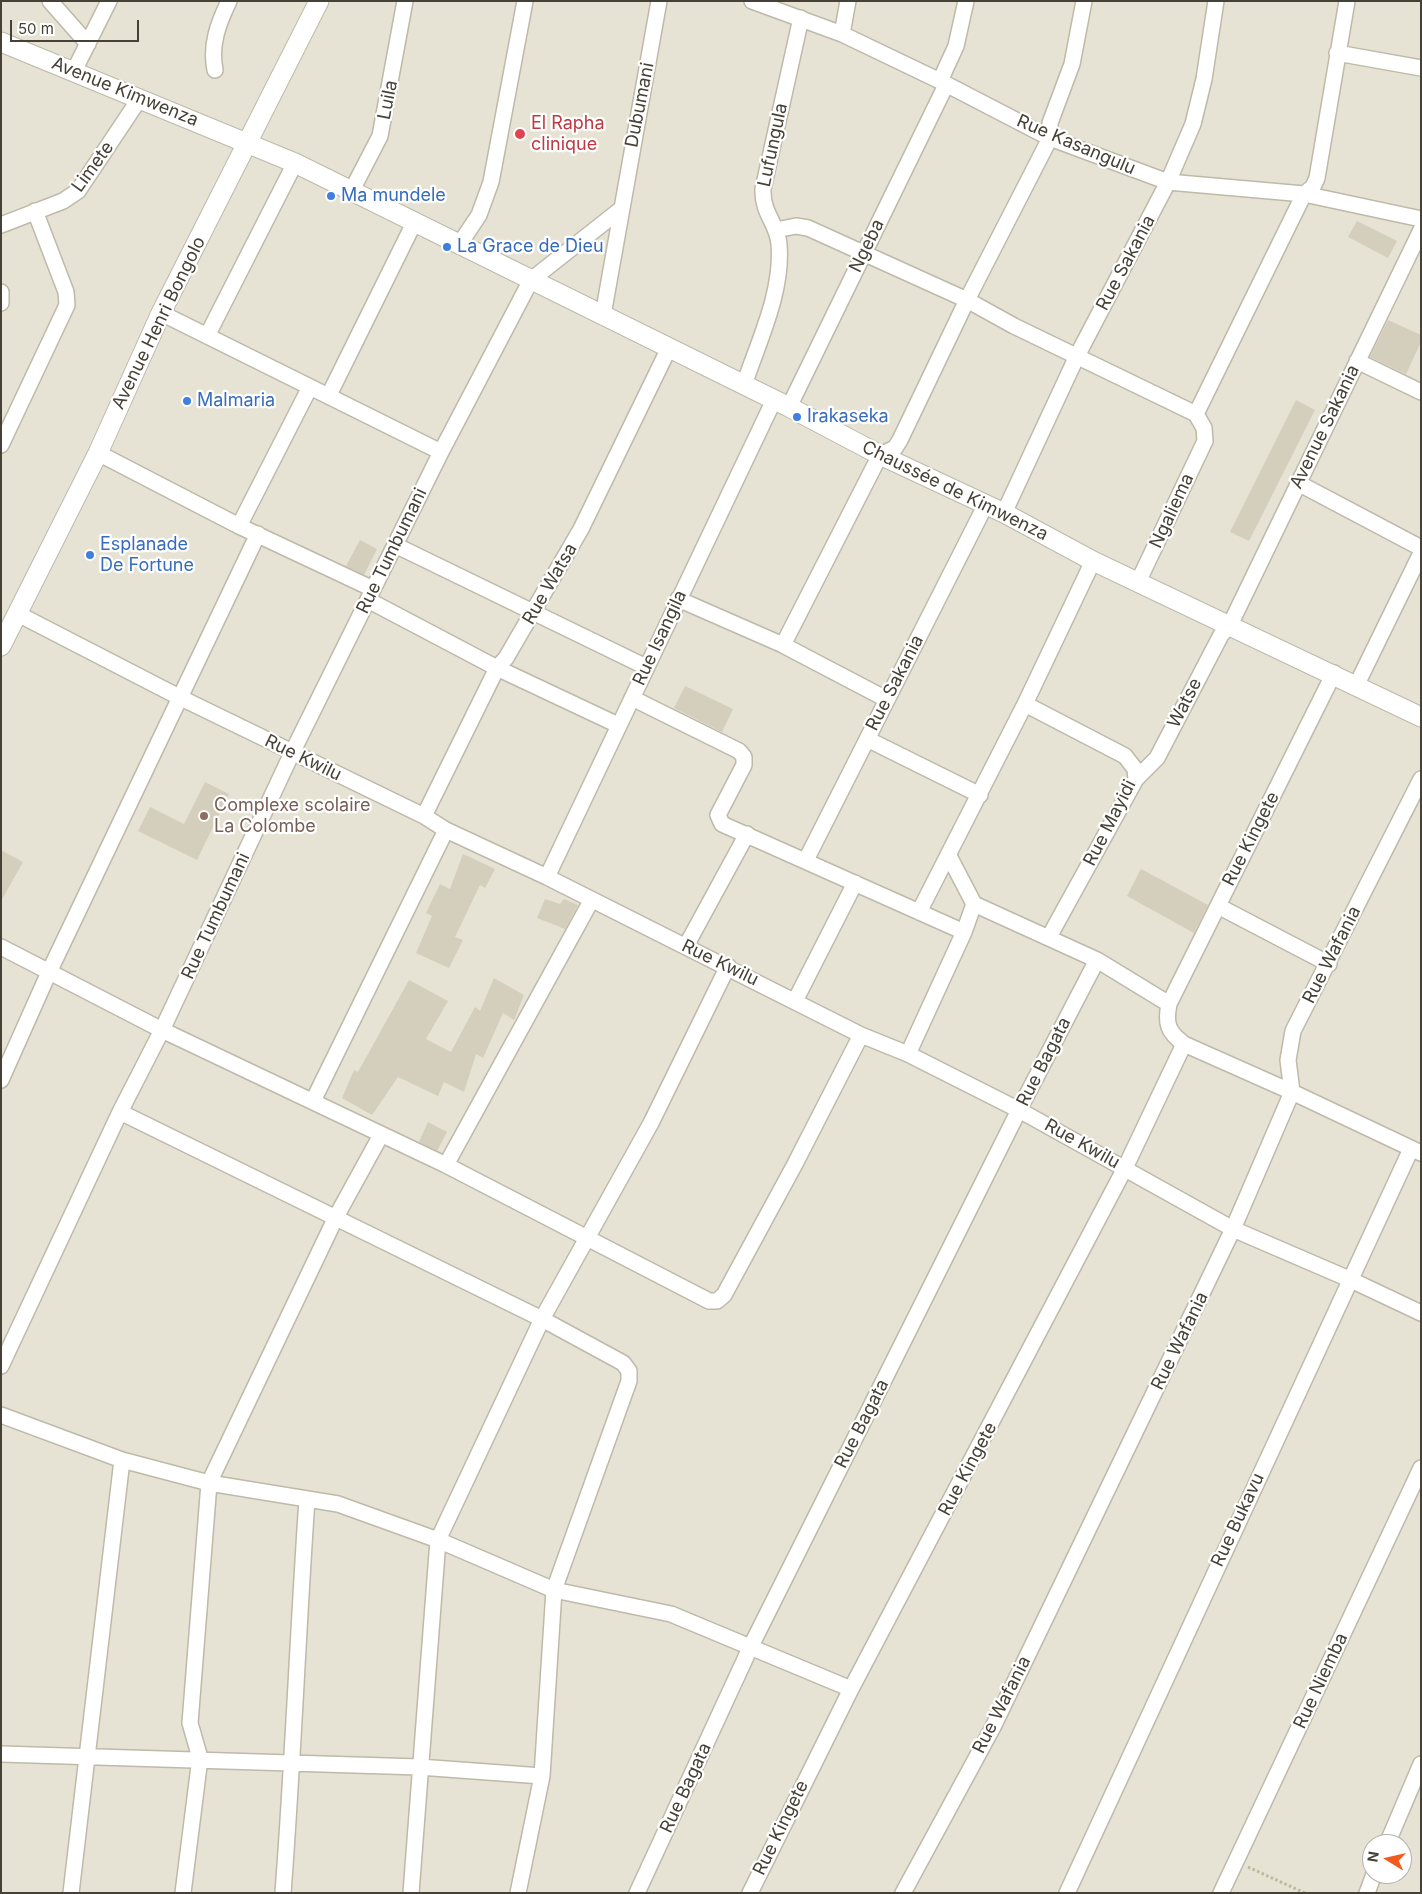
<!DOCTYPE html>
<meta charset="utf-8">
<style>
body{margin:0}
#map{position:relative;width:1422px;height:1894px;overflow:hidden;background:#f3f1e7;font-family:Inter,sans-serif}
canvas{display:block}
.frame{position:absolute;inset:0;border:2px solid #454136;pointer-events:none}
.north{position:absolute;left:1362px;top:1834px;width:50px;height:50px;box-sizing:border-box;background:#fff;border:1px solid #b5b3af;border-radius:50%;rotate:279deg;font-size:14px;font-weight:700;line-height:20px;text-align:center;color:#454136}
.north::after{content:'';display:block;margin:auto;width:18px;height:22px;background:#f25a1e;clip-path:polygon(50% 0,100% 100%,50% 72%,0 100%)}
.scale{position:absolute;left:10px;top:20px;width:129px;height:22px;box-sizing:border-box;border:2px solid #454136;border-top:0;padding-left:6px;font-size:15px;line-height:18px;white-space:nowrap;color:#454136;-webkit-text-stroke:4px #fff;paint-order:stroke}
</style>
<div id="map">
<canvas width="1422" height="1894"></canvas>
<div class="frame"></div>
<div class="north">N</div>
<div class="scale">50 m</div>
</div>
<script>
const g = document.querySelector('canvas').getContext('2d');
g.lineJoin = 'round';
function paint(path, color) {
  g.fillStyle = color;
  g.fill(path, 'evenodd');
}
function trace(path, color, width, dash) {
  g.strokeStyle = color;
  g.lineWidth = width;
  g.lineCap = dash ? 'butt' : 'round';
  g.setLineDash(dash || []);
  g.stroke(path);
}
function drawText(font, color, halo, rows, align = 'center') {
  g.font = font + ' Inter,sans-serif';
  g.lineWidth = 4.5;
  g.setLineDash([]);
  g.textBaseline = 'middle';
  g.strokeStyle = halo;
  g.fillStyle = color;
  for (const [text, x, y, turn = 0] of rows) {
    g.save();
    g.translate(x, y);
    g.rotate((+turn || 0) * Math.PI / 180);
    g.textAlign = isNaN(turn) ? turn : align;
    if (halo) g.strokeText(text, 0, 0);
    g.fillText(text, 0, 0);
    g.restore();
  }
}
paint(new Path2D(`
 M1,1H1421V1893H1ZM1372,1844H1402V1874H1372Z`), '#e6e3d5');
paint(new Path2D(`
 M1357,221L1397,241L1388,258L1348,237Z
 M1388,320L1421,335V342L1406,374L1370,357Z
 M1296,400L1315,410L1249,541L1230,532Z
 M360,540L377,549L364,575L346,566Z
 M685,686L733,709L722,732L674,708Z
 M205,782L229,794L197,860L138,831L150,807L184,824Z
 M1,850L23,862L1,901Z
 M463,854L495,869L485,888L480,885L455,937L463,940L449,968L416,953L432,916L426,913L440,884L450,889Z
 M1141,869L1208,905L1194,933L1127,896Z
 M545,899L560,904L564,899L578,905L565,929L537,918Z
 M494,978L524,995L514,1020L503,1013L483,1058L476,1054L464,1092L444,1082L438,1096L398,1077L372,1115L342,1098L354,1070L358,1072L409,980L448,1001L426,1039L451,1052L475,1007L480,1011Z
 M428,1122L447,1132L437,1151L419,1142Z`), '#d4cebc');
const minor = new Path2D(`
 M50,1L88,44
 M752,1L842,34L940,81L1050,138L1168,182L1304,194L1421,219
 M842,34L848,1
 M1337,53L1421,68
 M215,70C210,45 218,24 229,1
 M74,71L109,1
 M940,81L956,46L966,1
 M351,192L380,136L405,1
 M1,225L63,201L78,191L140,98
 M776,230L796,226L808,228L967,300L1014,326L1196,414L1204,428L1205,441L1139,580
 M459,245L479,215L491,182L525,1
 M1,292V303
 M161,313L441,452
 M603,315L659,1
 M207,336L295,163
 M1357,361L1421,392
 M744,385C759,340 783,292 779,244C777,222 762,214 763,189L801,18
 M329,395L414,223
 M789,407L946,85
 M1196,414L1304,194L1313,187L1317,178L1347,1
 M1,445L67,305L66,292L35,211
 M98,453L239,526L373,589
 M1298,483L1421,548
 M1004,513L1077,356L1168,182L1193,124L1204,79L1216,1
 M239,526L310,387
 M395,545L646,667
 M678,599L783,645L886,699
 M368,600L497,668L618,725
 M18,614L179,697L424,816L446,830L547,877L861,1035L908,1054L1019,1110L1233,1229L1349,1279L1421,1313
 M783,645L880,455L895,448L900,440L967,300L1050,138V123L1072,64L1084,1
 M1357,684L1421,553
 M632,698L739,751L744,757V765L718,815L722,824L964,932
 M1025,704L1125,756L1135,769L1136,779L1049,937
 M867,739L980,795
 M1136,779L1157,758L1221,635L1230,625L1421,230
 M424,816L497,668L506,658L581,529L669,348
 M949,856L974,904L1097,960L1169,1004C1165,1024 1168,1032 1184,1044L1292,1092L1421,1153
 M806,860L985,506
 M547,877L774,400
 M1218,906L1329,964
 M919,912L1025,704L1093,561
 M686,946L747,834
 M1,947L162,1030L446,1165L709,1301H717L724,1295L795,1164L861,1035
 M795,1001L855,883
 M1169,1004L1334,673
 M908,1054L964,932L974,904
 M1,1080L50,970L258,534
 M313,1101L446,830
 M120,1112L542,1319L623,1363L629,1371V1381L554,1590L542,1776L518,1893
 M446,1165L591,901
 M1,1366L120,1112L162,1030L292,753L441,452L531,280L620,210
 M1,1415L122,1460L209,1483L338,1504L438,1540L554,1590L671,1614L851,1689
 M1,1754L419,1767L542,1776
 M1387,1844L1421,1764
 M71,1893L122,1460
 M183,1893L200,1758L190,1723L209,1483L336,1217L381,1135
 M283,1893C293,1762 298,1630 307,1499
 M411,1893L438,1540L542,1319L651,1123L728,966
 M637,1893L751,1646L1019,1110L1097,960
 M750,1893L851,1689L1125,1168L1184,1044
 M903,1893L993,1727L1233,1229L1292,1092L1288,1060L1293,1031L1421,779
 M1067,1893L1411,1149
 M1221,1893L1421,1468
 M1367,1893L1374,1874`);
const tertiary = new Path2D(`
 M1,42L295,163L789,407L880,455L1004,513L1093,561L1421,717
 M1,646L98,453L161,313L319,1`);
trace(minor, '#beb9a9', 18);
trace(tertiary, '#beb9a9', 21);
trace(new Path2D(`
 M1248,1867L1305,1893`), '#bfb79b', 3, [2.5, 2.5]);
trace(minor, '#fff', 15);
trace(tertiary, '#fff', 19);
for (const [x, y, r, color] of [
 [520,134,6,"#e0444e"],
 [331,196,5,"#3f7fe0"],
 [447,247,5,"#3f7fe0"],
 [187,401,5,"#3f7fe0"],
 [797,417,5,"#3f7fe0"],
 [90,555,5,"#3f7fe0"],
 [204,816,5,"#8d6e63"]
]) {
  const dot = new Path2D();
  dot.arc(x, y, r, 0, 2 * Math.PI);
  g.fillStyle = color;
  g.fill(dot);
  trace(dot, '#fff', 2);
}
drawText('18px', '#454136', '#fff', [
 ["Avenue Kimwenza",125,92,22],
 ["Luila",388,100,-79],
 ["Dubumani",640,105,-79],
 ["Lufungula",773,145,-78],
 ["Rue Kasangulu",1076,145,23],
 ["Limete",93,167,-54],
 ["Ngeba",867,246,-64],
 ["Rue Sakania",1126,263,-62],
 ["Avenue Henri Bongolo",159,323,-64],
 ["Avenue Sakania",1325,427,-64],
 ["Chaussée de Kimwenza",955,491,26],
 ["Ngaliema",1172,511,-65],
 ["Rue Tumbumani",392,551,-64],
 ["Rue Watsa",550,584,-60],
 ["Rue Isangila",660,638,-65],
 ["Rue Sakania",895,683,-63],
 ["Watse",1185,703,-63],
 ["Rue Kwilu",303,758,26],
 ["Rue Mayidi",1110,823,-63],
 ["Rue Kingete",1251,839,-63],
 ["Rue Tumbumani",216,916,-65],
 ["Rue Wafania",1332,955,-63],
 ["Rue Kwilu",720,963,26],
 ["Rue Bagata",1044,1062,-63],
 ["Rue Kwilu",1082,1144,29],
 ["Rue Wafania",1180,1341,-64],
 ["Rue Bagata",862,1424,-63],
 ["Rue Kingete",968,1469,-62],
 ["Rue Bukavu",1238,1520,-65],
 ["Rue Niemba",1321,1681,-65],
 ["Rue Wafania",1002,1705,-63],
 ["Rue Bagata",686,1788,-65],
 ["Rue Kingete",781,1828,-64]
]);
drawText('18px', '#be3a42', '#fff', [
 ["El Rapha",531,124],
 ["clinique",531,145]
], 'left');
drawText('18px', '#366cbe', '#fff', [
 ["Ma mundele",341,196],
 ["La Grace de Dieu",457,247],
 ["Malmaria",197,401],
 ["Irakaseka",807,417],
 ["Esplanade",100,545],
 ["De Fortune",100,566]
], 'left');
drawText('18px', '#785e54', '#fff', [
 ["Complexe scolaire",214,806],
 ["La Colombe",214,827]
], 'left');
</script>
